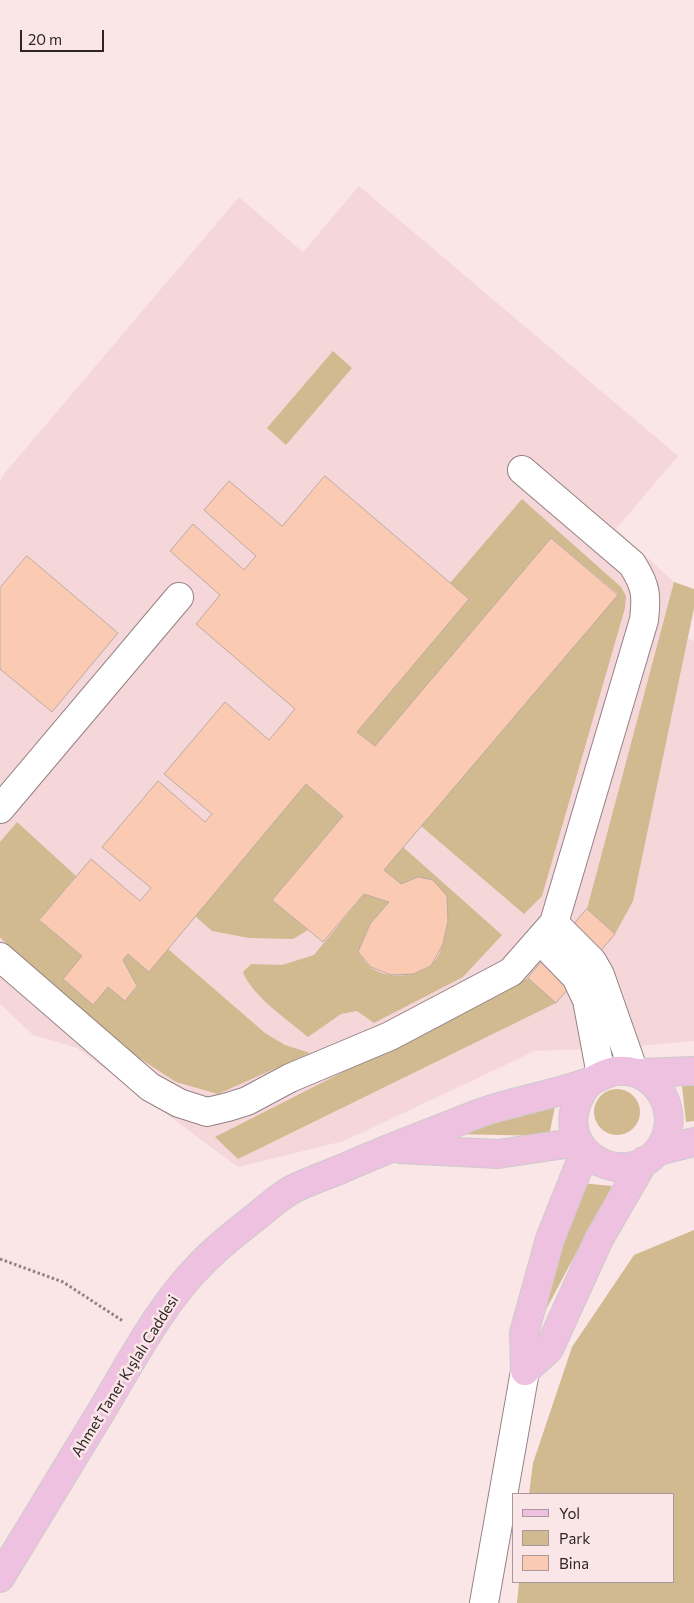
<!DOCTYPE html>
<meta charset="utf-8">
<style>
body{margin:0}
#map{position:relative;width:694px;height:1603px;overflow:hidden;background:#fbe6e7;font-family:Commissioner,sans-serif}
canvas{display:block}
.legend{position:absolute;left:512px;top:1493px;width:162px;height:90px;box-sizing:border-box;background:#fbe6e7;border:1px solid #a9999a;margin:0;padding:6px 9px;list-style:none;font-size:15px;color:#2d2526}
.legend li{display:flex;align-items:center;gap:10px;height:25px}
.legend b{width:25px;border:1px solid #a9999a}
.scale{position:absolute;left:20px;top:30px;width:84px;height:22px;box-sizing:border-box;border:2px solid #2d2526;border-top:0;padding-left:6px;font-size:15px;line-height:18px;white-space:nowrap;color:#2d2526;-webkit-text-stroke:4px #fbe6e7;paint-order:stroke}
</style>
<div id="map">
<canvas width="694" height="1603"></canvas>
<ul class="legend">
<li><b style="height:6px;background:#eec1e1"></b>Yol</li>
<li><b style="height:14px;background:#d1ba8f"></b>Park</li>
<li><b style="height:14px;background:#facab3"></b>Bina</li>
</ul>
<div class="scale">20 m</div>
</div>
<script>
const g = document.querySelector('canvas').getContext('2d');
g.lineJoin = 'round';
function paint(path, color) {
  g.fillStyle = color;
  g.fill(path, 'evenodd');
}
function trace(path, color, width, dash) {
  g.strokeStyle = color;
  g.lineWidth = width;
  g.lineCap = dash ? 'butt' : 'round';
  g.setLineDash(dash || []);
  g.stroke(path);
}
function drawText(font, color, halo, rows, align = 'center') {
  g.font = font + ' Commissioner,sans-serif';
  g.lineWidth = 5;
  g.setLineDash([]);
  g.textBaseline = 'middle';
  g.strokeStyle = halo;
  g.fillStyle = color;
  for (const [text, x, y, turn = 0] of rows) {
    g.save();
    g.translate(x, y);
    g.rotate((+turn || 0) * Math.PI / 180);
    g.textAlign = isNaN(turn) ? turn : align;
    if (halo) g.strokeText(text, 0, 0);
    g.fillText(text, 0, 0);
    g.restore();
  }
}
paint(new Path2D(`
 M359,186L678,456L616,529L674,582L694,589V608L688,638L694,641V1041L619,1048L535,1051L344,1141L238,1167L77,1048L33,1035L0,1004V482L4,474L239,197L303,252Z`), '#f5d7da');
paint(new Path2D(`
 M333,351L352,368L286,445L267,428Z
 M522,499L621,587L626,596L625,608L542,896L524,914L421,826L618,594L551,538L375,746L357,732L469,599L450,583Z
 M674,582L694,589V608L633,901L615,934L587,909Z
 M306,784L343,816L272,900L308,930L293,939L249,938L212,931L195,916Z
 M17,822L76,876L39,920L82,956L63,979L93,1004L108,987L125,1001L137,987L123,960L128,954L149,971L168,949L265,1033L285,1045L310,1053L218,1094L176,1082L130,1052L15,954L0,937V842Z
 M403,847L502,935L463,977L374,1023L357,1011L341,1014L308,1037C288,1020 252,996 243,972L251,964L282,965L314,955L364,894L389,902L370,924L358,952C362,957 366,963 370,967C393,984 437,975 442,945C444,936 435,892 433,880L418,877L401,884L384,870Z
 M528,978L556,1003L238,1159L215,1137Z
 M682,1086H694V1121L686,1122Z
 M594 1112a23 23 0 1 1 46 0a23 23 0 1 1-46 0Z
 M555,1106L549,1136L453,1134Z
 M581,1183L612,1186L543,1315Z
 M694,1230V1603H517L519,1582H673V1494H529L533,1463L572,1347L634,1255Z`), '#d1ba8f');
const building = new Path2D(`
 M325,476L469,599L357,732L375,746L551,538L618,595L384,870L401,884L418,877L433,880L447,896L448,921L443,944L431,966L413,974L391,975L371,967L358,952L370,924L389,902L364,894L323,942L272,900L343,816L306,784L149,972L128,954L123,960L137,986L125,1001L108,987L93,1005L63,979L82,956L39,920L91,859L140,901L151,888L102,847L158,781L205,822L212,814L164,774L225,702L269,740L295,709L196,624L220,595L170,551L193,524L244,570L256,556L204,510L229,481L282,526Z
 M27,556L118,633L52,712L0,669V588Z
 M587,909L615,934L556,1003L528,978Z`);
paint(building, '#facab3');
trace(building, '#bcaba3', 1);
const minor = new Path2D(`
 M0,809L179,597
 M554,923L592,961L600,975L634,1072
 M540,940L576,977L587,1000L601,1075
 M0,957L150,1087L179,1103L207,1112L228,1107L247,1101L290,1078L390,1036L511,972L554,923L644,620C647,595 646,586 632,564L522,470
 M484,1603L525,1371`);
const major = new Path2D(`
 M639,1073L694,1071
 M400,1149L498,1154L579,1142
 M658,1151L694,1142
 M525,1371L549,1349L599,1239L644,1161
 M525,1371L524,1333L550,1239L585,1151
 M0,1578C33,1524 66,1469 99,1415C130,1364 159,1306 202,1263C218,1246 238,1231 257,1216C268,1207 280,1196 293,1189C307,1182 324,1176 339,1170C373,1155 408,1141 442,1128C458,1122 473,1115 489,1110C521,1100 555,1094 586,1083C597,1079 605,1072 617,1071C658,1067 683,1115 660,1148C625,1196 538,1147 589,1082`);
trace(minor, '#948183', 30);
trace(major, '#cdcbcb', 30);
trace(new Path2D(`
 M0,1259L63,1282L123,1321`), '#908283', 3, [2.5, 2.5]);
trace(minor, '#fff', 28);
trace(major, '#eec1e1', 28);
drawText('15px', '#2d2526', '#fbe6e7', [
 ["Ahmet Taner Kışlalı Caddesi",125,1376,-58]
]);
</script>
